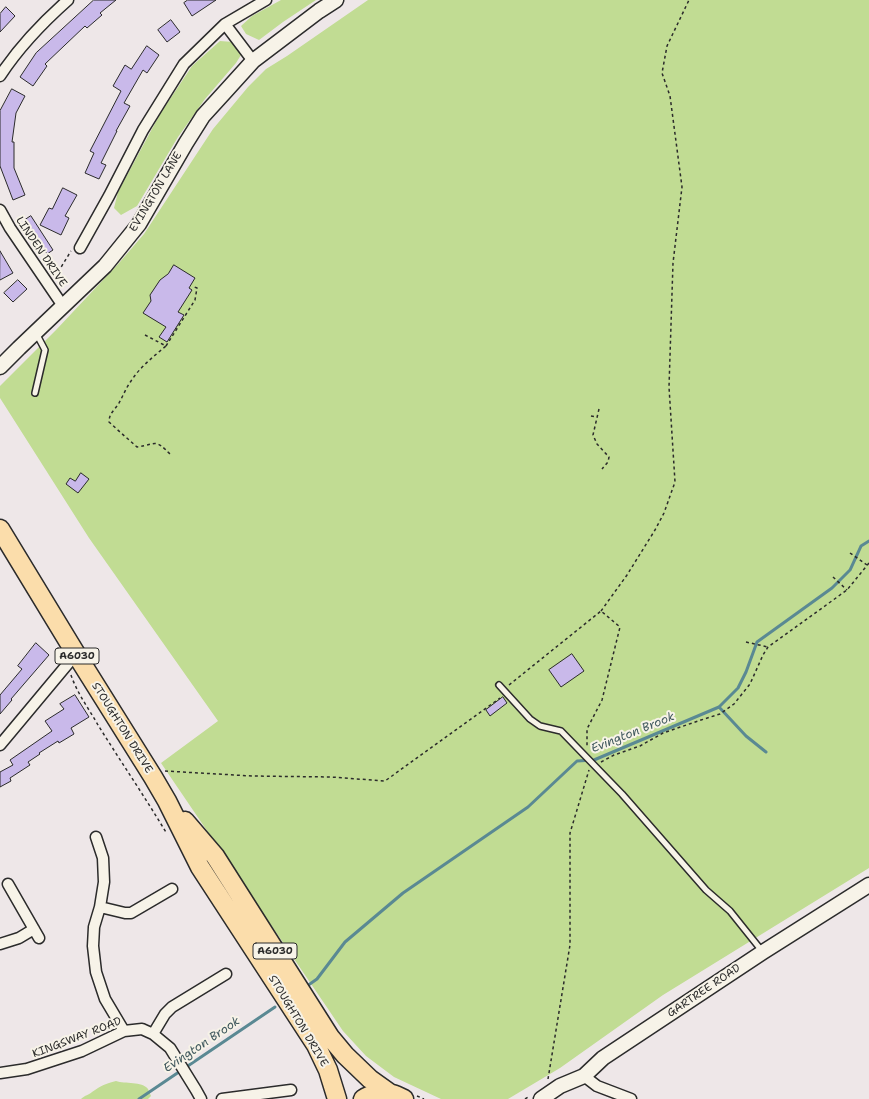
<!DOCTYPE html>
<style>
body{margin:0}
canvas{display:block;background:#eee7e8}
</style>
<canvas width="869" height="1099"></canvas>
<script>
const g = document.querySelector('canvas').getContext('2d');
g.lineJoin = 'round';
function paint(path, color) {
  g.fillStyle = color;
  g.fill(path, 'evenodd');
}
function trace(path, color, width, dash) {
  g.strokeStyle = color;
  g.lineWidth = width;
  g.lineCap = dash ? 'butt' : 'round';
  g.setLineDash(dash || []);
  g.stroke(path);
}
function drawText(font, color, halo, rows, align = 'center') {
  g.font = font + ' "Shantell Sans",sans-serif';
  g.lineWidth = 4;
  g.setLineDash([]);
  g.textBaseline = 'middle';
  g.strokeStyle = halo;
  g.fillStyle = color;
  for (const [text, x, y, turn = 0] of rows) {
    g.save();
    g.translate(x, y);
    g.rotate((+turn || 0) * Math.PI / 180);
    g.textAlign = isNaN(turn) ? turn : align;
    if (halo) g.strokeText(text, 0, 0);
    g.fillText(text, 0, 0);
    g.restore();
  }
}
paint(new Path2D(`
 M281,0H316L283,22L259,40L246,34L241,26L252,16Z
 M368,0H869V868L663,995L560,1068L508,1099H441L394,1077L366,1056L343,1031L161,763L218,721L89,538L0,398V386L56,330L119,263L144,234L213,129L248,87L266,69L287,56Z
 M220,41L233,42L241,55L236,63L205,99L178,137L137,206L121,215L114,208L118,192L160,114L192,66Z
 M116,1081C125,1084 142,1081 148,1089C149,1091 150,1094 151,1096L148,1099H81C85,1095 89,1095 92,1092C102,1085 105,1084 116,1081Z`), '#c1dc93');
trace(new Path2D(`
 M719,707L746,736L766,752
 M307,986L317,979L345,942L403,893L528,807L577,761L594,760L719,707L738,688L746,672L757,642L832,588L850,570L861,546L869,541
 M139,1099L275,1007`), '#5a8993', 3);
const building = new Path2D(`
 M94,0H116L100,13L102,15L87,28L85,26L45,64L47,66L33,86L20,77L36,53Z
 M188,0H216L192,16L184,3Z
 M6,7L15,16L0,32V14Z
 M171,20L180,32L167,42L158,30Z
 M147,46L159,55L147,73L143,70L124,103L130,106L116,131H117L101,163L106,165L99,179L85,173L94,153L90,151L121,91L113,86L125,65L131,69Z
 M12,89L25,96L16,113L12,142H14V168L25,195L13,200L0,166V111Z
 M63,188L77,195L65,216L69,218L61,235L40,225L49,208L52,209Z
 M31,216L53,250L47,254L25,220Z
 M0,251L13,273L0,280Z
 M174,265L195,278L189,288L192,290L178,312L184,315L167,342L159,337L166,327L143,313L151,301L150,295L160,280L168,274Z
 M18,280L27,289L13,302L4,293Z
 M81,473L89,479L78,493L66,484L70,478L75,481Z
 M36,643L49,655L11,699L12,700L0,714V695L22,669L18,666Z
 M572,654L584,671L561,687L549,670Z
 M75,695L89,717L71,728L74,734L59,743L58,741L39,753L40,754L28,762L30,765L10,778L11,781L0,787V772L13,765L10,760L52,731L45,721L64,709L60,704Z
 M503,697L507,703L490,716L486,710Z`);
paint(building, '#c9b9ea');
trace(building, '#2b2b2b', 1);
const lane = new Path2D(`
 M35,393L45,350L36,333
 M499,685L530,719L540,726L561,731L622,794L706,890L730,911L762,951`);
const street = new Path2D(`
 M253,61L225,24L266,0
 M0,76C19,47 42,23 68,0
 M0,210L10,228L63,306
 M80,248L109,196L143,130L184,64L225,24
 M0,745L76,654
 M96,837L103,858L104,882L100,907L94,927L93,946L96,972L105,999L124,1031
 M8,884L39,938
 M100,907L125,913H131L172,889
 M0,944L19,938L34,929
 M153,1034L165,1014L172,1007L226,974
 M0,1073L27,1069L82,1051L124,1031L142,1029L153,1034L170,1048L196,1090L201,1099
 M584,1076L597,1086L631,1099
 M222,1099L291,1090`);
const secondary = new Path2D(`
 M0,367L19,348L105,266L139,224L186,143L203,116L224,93L253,61L319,11L336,0
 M541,1099L560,1086L584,1076L603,1058L763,952L869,885`);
const highway = new Path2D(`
 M0,529L76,654L153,777L167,801L200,867L316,1045L328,1070L337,1099
 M185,821L215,856L330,1037L345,1055L370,1079L391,1094
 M363,1099C370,1094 384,1092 392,1094C396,1095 400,1097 404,1099`);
trace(lane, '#2b2b2b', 8);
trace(street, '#2b2b2b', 13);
trace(secondary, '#2b2b2b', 17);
trace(highway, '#2b2b2b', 21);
trace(new Path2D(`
 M55,277L71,251
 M145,335L166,346C153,357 140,367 131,381C126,388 123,396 119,403C115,410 109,413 109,422L120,432L137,447C158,444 154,438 171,455
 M166,346L195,300L197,288L192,286
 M599,409L593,435L597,444L609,457L608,462L602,469
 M591,416L596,417
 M850,553L867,565
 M833,577L847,590
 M601,611L627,575L655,530L664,513L675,482L669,387L673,263L682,187L670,96L662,73L667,46L689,0
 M746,642L768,647
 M71,675C77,693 89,709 98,725C121,762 145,797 167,834
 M509,685L601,611L620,627L602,700L587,729V746
 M601,762L614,755L640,746L663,733L701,720L720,714L734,704L750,684L763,655L768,647L847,590L869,563
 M165,771L252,776L331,777L385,781L500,698
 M548,1079L570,945V833L589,770
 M417,1096L424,1099
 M525,1099L530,1096`), '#2b2b2b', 1.5, [3, 3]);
trace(lane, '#f7f3e8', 5);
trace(street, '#f7f3e8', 10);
trace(secondary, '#f7f3e8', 14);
trace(highway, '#fbddab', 18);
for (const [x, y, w] of [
 [77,656,44],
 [275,951,44]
]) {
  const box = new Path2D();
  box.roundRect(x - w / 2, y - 8, w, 16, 3);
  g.fillStyle = '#f7f3e8';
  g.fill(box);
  trace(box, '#2b2b2b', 1);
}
drawText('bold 10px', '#2b2b2b', null, [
 ["A6030",77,656],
 ["A6030",275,951]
]);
drawText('11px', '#2b2b2b', '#f7f3e8', [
 ["EVINGTON LANE",156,192,-59],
 ["LINDEN DRIVE",41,252,56],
 ["STOUGHTON DRIVE",122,728,58],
 ["GARTREE ROAD",704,991,-34],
 ["STOUGHTON DRIVE",298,1021,59],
 ["KINGSWAY ROAD",77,1038,-21]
]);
drawText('italic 12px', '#425a5f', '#f7f3e8', [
 ["Evington Brook",633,733,-22],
 ["Evington Brook",202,1045,-34]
]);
</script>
